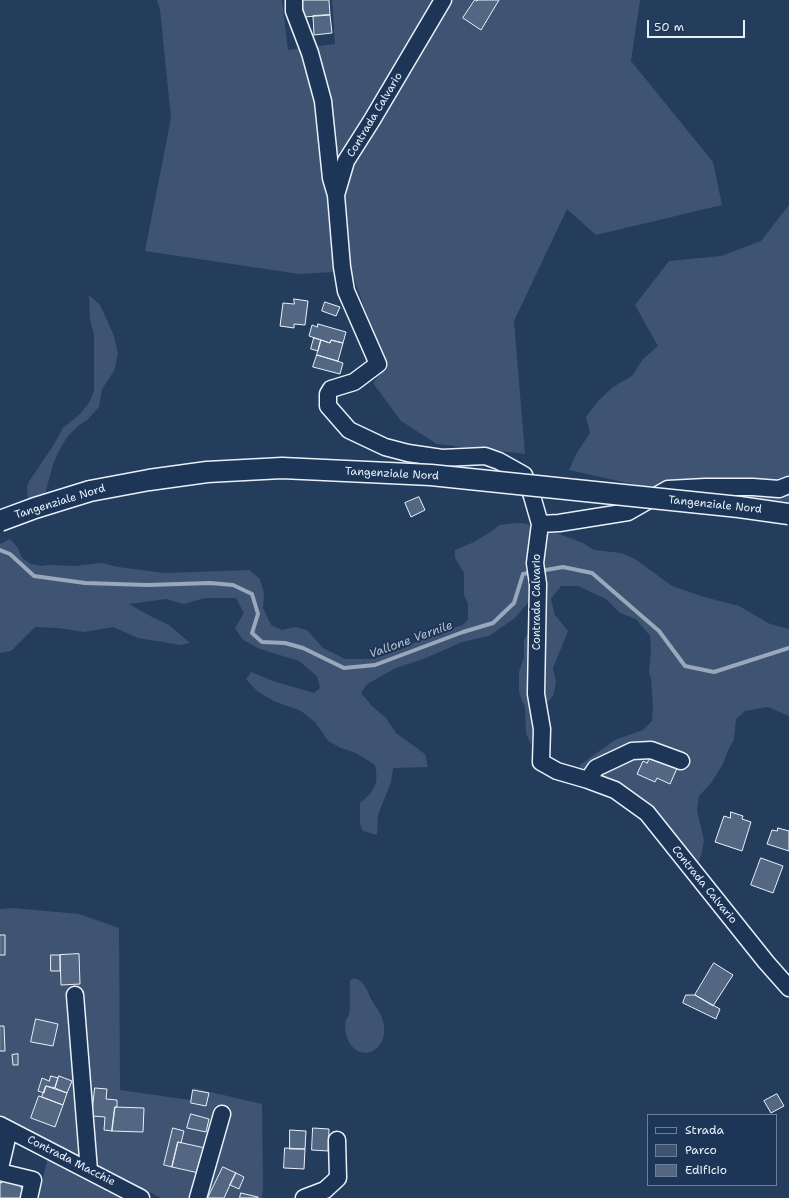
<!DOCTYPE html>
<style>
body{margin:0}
#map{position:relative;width:789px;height:1198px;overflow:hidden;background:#253d5d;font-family:"Shantell Sans",sans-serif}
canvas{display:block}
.legend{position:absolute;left:647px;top:1114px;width:130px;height:72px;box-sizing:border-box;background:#1d3557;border:1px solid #6e8097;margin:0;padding:5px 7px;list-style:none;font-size:12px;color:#e8f1f8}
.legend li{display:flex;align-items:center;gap:8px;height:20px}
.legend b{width:20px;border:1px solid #6e8097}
.scale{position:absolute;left:647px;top:20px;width:98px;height:18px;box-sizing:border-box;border:2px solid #e8f1f8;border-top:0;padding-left:5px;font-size:12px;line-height:14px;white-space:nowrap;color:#e8f1f8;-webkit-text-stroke:3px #1d3557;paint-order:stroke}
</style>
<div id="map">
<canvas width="789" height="1198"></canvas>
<ul class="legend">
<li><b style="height:5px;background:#1d3557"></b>Strada</li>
<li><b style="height:11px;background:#3e5472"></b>Parco</li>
<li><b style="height:11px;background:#536782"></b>Edificio</li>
</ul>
<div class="scale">50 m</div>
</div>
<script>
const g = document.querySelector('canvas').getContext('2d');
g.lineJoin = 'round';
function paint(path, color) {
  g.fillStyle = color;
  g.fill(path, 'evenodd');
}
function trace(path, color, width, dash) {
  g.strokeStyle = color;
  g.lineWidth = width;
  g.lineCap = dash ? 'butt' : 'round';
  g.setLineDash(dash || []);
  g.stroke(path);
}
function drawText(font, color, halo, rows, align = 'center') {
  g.font = font + ' "Shantell Sans",sans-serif';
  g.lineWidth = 4;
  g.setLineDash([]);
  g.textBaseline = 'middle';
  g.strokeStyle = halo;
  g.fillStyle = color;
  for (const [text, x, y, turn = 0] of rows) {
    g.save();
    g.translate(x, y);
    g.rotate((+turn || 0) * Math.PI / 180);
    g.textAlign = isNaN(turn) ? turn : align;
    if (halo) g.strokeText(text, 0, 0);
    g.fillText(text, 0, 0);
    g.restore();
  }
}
paint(new Path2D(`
 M157,0H282L288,50L335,44L332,0H640L631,61L713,162L722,205L596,235L567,209L514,321L525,454L437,444L401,421L373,383L386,367L351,271L299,274L145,251L171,118L160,9Z
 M789,205V504L637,485L569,470L576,454L590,433L586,417L599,400L613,387L632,376L643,359L658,346L635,305L669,261L721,256L761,241Z
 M89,295L100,305L114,336L118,354L114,371L102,389L99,407L86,421L79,425L68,436L61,447L53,464L44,498L28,502L27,486L30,480L53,446L63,428L80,414L89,403L94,391V335L90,319Z
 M516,523H523L559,534L583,543L594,550L621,553L635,559L672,586L704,597L739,606L770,624L789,629V716L768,707L745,711L736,719L734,740L728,750L723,764L711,783L699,796L697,811L704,840L701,856L698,863L687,854L665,821L644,803L579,773L580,765L615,740L643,730L652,721L653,707L651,678L649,672L651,650L650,636L636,619L620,613L606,599L578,586H561L551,599L555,615L568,631L553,668L556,683L553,696L547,703L534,725L531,745L526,733L525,708L519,692V672L524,657V640L530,629L531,599L515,618L489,636L462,642L426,658L396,668L367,684L361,693L372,706L386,718L396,733L425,754L428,767L393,768L391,782L378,815L377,835L363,831L360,824V803C375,790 379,785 375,765L356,753L341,748L328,741L315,722L301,711L274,701L258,692L246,679L251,672L273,681L314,693L320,688L317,676L299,661L260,649L243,640L235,628L244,613L236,598H205L184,604L166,599L129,604L152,617L169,625L190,643L181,645L138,638L113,627L84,632L58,628L35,627L11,651L0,653V544L10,539L18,548L22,558L31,564L41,566L50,565L75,566L102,563L118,567L165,573L249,570L260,579L264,593L263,608L271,625L282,630L295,627L307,630L323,648L345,659H374L404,648L433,634L463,625L468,619V604L464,595V573L455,558V550L474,542L492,531L499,525Z
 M13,908L79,914L119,928L120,1090L190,1100L193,1088L262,1104L263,1187L262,1198H161L0,1116V909Z
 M355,978C365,982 367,990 371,999C375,1006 381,1012 383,1021C391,1052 356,1067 346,1035C345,1031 345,1023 346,1020C347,1018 349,1016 349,1014C351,1006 349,990 350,980Z
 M48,1157L126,1198H38Z`), '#3e5472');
trace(new Path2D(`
 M0,550L10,554L34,576L85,583L147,585L210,583L233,585L252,594L258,614L252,633L262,642L285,643L303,648L344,668L375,665L463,632L493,623L514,603L523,574L534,572
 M540,571L563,567L592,573L659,631L685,666L714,672L789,648`), '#99a8ba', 4);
const building = new Path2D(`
 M302,0H329L330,15L304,17Z
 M475,0L477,1L478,0H499L481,30L463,18Z
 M330,15L332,33L314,35L313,16Z
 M294,299L308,301L305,325L294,324V328L280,326L283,303L294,304Z
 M325,302L340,307L336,316L322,311Z
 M318,324L346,332L343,343L331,340L330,343L309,336L312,325L317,327Z
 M314,338L321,340L318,351L311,349Z
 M321,340L330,343L331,340L343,343L338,361L317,355Z
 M317,355L343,363L340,374L313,367Z
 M419,497L425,510L411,517L405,503Z
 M651,754L678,766L670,784L657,778L655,782L637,774L643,761L647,763Z
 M731,812L743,816L742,819L751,822L742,851L715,842L724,816L730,818Z
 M778,828L789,831V851L767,844L772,830L777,831Z
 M761,858L783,866L773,893L751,885Z
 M0,935H5V955H0Z
 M79,954L80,984L61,985L60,955Z
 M51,955H60V971H51Z
 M714,963L733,975L713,1006L695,995Z
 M686,995H695L720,1009L716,1019L683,1003Z
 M36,1019L58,1024L53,1046L31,1042Z
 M0,1026H4L5,1051H0Z
 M18,1054V1065H13L12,1055Z
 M51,1076L58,1078L55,1088L46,1086L44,1093L38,1091L42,1078L49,1081Z
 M59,1076L72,1081L67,1093L55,1088Z
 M46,1086L67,1093L63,1105L42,1097Z
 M95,1088L107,1089L106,1099L117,1100V1107H115L112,1131L104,1130L105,1117L92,1116Z
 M193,1090L209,1093L206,1106L191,1103Z
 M777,1094L784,1106L771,1113L764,1101Z
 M39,1096L63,1105L55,1127L31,1118Z
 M115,1107L144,1108L143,1132L112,1131Z
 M191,1114L209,1119L206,1132L187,1128Z
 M173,1128L184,1131L181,1143L178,1142L172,1167L164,1165Z
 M313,1128L329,1129L328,1151L312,1150Z
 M290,1130L306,1131L305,1149H290Z
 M178,1142L205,1148L199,1173L172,1167Z
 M285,1148L305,1149L304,1169L284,1168Z
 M223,1167L236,1173L230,1185L224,1198H208Z
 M236,1173L244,1177L239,1189L230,1185Z
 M3,1175L23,1180L21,1188L26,1189L23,1198H0V1182L1,1183Z
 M241,1193L258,1197V1198H240Z`);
paint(building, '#536782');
trace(building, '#e8f1f8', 1);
const minor = new Path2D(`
 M294,0V11L310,53L323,101L331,178L336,195
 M443,0L372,120L346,161L336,195L342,267L346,291L378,364L354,382L331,389L328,394V406L349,430L385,447L408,453L442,458L485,456L499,461L524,475L532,496L540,524L535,563L538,584L536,694L542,729L541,762L557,771L588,780L615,790L647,813L766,962L789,988
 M540,524L559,523L628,512L668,489L705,487H753L779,489L789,485
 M588,780L596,768L632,751L651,750L681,761
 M75,995L89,1171
 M0,1125L141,1198
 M0,1168L9,1130
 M0,1172L33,1180L29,1198
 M198,1198L222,1114
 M304,1198L325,1190L338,1178L337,1140`);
trace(minor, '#e8f1f8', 19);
trace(minor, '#1d3557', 16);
const majorBridge = new Path2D(`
 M0,521L35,508L90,491L149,480L207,472L282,468L431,475L739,507L789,514`);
trace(majorBridge, '#e8f1f8', 23, []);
trace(majorBridge, '#1d3557', 20);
drawText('11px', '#e8f1f8', '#1d3557', [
 ["Contrada Calvario",375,115,-59],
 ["Tangenziale Nord",392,474,3],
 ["Tangenziale Nord",60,502,-17],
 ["Tangenziale Nord",715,505,6],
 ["Contrada Calvario",537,602,-90],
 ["Contrada Calvario",704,885,51],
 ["Contrada Macchie",71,1161,27]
]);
drawText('italic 12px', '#b4c1ce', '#1d3557', [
 ["Vallone Vernile",411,640,-20]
]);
</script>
